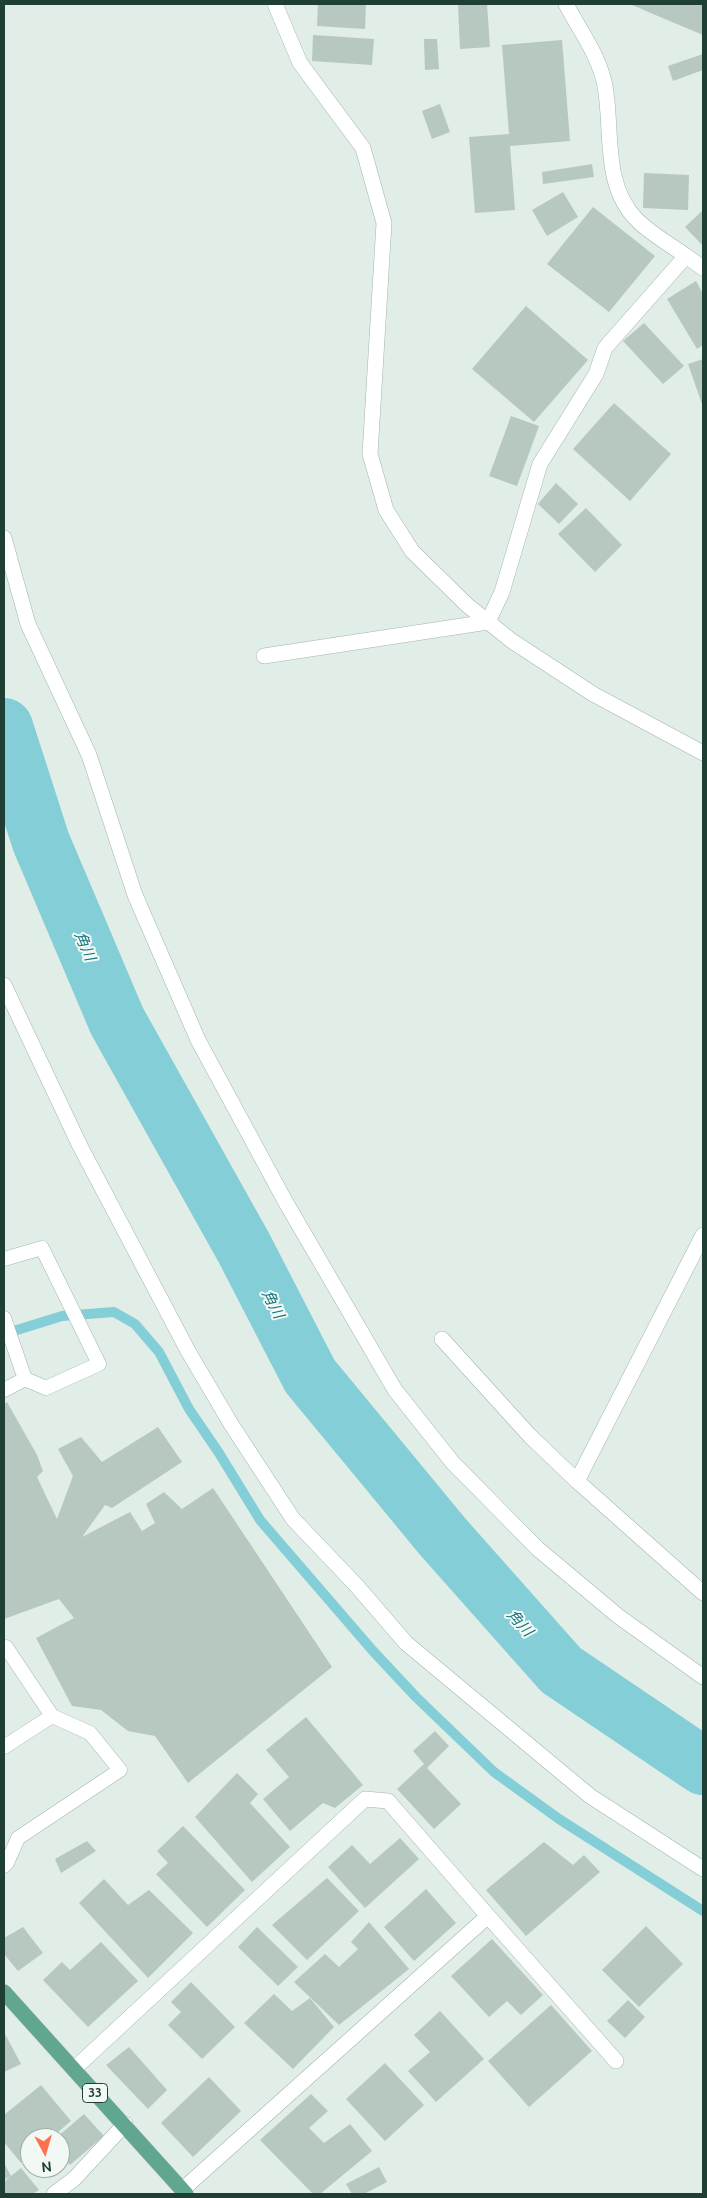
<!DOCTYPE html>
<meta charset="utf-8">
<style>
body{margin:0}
#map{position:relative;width:707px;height:2198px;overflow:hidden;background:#e1ede7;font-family:Ubuntu,sans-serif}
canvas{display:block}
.frame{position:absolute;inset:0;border:5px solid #1f3f35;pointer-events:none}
.north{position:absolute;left:20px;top:2128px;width:50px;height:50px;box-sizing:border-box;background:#f2f9f5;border:1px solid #9eafa8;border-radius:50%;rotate:174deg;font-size:14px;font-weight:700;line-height:20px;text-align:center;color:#1f3f35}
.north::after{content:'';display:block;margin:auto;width:18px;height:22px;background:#fe704e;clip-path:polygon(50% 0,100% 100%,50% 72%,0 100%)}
</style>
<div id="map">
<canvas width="707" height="2198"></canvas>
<div class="frame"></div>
<div class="north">N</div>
</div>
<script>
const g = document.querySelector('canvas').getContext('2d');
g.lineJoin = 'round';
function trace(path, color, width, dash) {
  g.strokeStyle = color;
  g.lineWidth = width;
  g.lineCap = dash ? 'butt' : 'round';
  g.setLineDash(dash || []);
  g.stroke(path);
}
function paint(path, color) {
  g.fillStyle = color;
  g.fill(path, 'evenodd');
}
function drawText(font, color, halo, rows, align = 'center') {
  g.font = font + ' Ubuntu,"Noto Sans JP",sans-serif';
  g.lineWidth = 4;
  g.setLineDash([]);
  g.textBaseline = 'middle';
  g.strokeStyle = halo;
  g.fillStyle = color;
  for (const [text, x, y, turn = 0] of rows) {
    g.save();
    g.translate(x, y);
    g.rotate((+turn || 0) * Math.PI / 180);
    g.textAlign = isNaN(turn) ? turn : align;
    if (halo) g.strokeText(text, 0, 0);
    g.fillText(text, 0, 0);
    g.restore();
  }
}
trace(new Path2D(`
 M4,1334L62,1316L114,1312L135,1324L159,1352L189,1409L219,1453L260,1520L373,1651L416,1697L494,1772L559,1819L703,1911`), '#84ced7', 10);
trace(new Path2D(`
 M4,727L41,842L117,1021L244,1248L310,1376L443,1537L561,1670L703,1766`), '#84ced7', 58);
paint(new Path2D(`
 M318,4H366L365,29L317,26Z
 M458,4H487L490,47L460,49Z
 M630,4H703V35L653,14Z
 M313,35L374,39L372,65L312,61Z
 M424,39H437L439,69L425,70Z
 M562,40L570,141L510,146L515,210L475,213L469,137L509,134L502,45Z
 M703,54V70L673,81L668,66Z
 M440,104L450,132L432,139L422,111Z
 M592,164L594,177L543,184L542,172Z
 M644,173L689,175L688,210L643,208Z
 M563,192L578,217L547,236L532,210Z
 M593,207L655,256L609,312L547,264Z
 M703,210V246L685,227Z
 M696,281L703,294V345L697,349L667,299Z
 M526,306L588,360L534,422L472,369Z
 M644,323L684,366L663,384L623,341Z
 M703,359V407L688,364Z
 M614,403L671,454L630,501L573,449Z
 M511,416L539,426L517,486L489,476Z
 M556,483L578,504L559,524L538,504Z
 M586,508L622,545L595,572L558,534Z
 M7,1402L37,1455L43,1471L37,1477L57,1519L73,1476L58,1449L81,1437L102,1462L158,1427L182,1462L112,1508L105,1505L82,1537L130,1512L142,1531L155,1523L146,1504L164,1492L182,1509L213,1488L332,1667L188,1783L155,1736L128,1731L101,1710L72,1706L36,1638L74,1618L59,1599L4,1619V1404Z
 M306,1717L363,1785L335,1808L323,1803L290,1831L263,1799L289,1777L266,1750Z
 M435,1731L449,1746L427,1768L461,1804L434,1829L397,1789L424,1764L413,1751Z
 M237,1773L258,1794L250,1803L290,1847L252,1882L195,1817Z
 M183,1826L245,1890L207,1927L156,1874L168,1863L157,1851Z
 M400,1838L419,1859L365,1908L328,1867L352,1845L370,1864Z
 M87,1841L96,1851L61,1873L55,1859Z
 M544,1842L573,1865L584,1855L600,1872L526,1936L486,1890Z
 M327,1878L359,1911L307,1960L272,1925Z
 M104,1879L128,1905L149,1890L193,1933L148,1978L79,1903Z
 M426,1889L456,1923L414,1961L384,1927Z
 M369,1922L409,1969L339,2025L294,1982L325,1954L339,1967L358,1949L351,1942Z
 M646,1926L683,1964L639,2007L602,1970Z
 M23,1927L43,1953L18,1971L4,1954V1938Z
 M257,1927L298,1967L278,1986L238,1947Z
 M492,1939L543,1995L521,2015L507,2001L489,2017L451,1976Z
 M101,1942L138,1981L88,2027L43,1980L62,1962L70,1970Z
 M191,1982L235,2027L202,2059L168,2025L181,2012L171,2002Z
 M274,1994L292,2011L310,1998L334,2027L293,2069L244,2023Z
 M628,2000L645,2017L625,2038L607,2021Z
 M551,2005L592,2051L529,2107L488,2061Z
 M440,2011L484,2059L436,2102L408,2071L430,2052L414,2035Z
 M4,2032L21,2064L4,2072Z
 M129,2047L167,2090L148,2109L106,2065Z
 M385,2063L424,2105L385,2141L346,2099Z
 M209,2077L241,2111L193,2157L161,2123Z
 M41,2085L71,2121L51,2138H30V2155L21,2163L4,2142V2115Z
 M311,2094L328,2111L309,2128L324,2143L350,2124L372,2151L320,2194H313L260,2140Z
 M84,2114L104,2136L70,2165L60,2154V2138H56Z
 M4,2163L11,2176L21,2168L39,2190L33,2194H4V2182L11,2176L4,2180Z
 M379,2167L387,2182L364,2194H352L346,2184Z`), '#b6c8c0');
const lane = new Path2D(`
 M4,1259L42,1248L99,1364L46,1388L25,1379L4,1390
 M4,1318L25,1379
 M4,1649L6,1647L52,1716
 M4,1747L52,1716L90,1733L120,1770L18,1838L7,1863L4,1866`);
const street = new Path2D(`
 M275,4L300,63L363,148L384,223L370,454L386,510L412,551L467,605L512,641L593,694L703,753
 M566,4C580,31 599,55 605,86C613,130 602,185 637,220C651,234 671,245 686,256
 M4,538L28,624L89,755L135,895L198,1040L285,1201L395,1390L453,1463L538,1549L618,1616L703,1677
 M264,656L488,622L502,592L540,464L596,374L605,348L686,256L703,268
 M4,985L80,1146L188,1351L231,1424L293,1519L356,1585L406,1643L590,1796L703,1869
 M703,1235L577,1481L703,1593
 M442,1339L530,1436L577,1481
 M74,2069L365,1799L388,1801L488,1916
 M182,2190L488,1916L616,2061
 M54,2194L74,2179L125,2124`);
const primary = new Path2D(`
 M4,1992L186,2194`);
trace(lane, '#a3b5ae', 15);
trace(street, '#a3b5ae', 16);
trace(primary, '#c0c9c6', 16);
trace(lane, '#fff', 14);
trace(street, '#fff', 15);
trace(primary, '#61a691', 15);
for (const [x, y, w] of [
 [95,2093,25]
]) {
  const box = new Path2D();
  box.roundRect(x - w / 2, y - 9.5, w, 19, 4);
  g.fillStyle = '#f2f9f5';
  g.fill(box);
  trace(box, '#1f3f35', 1);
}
drawText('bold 12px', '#1f3f35', null, [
 ["33",95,2093]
]);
drawText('italic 15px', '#147380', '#f2f9f5', [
 ["角川",85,946,67],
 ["角川",273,1304,63],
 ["角川",520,1623,48]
]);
</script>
